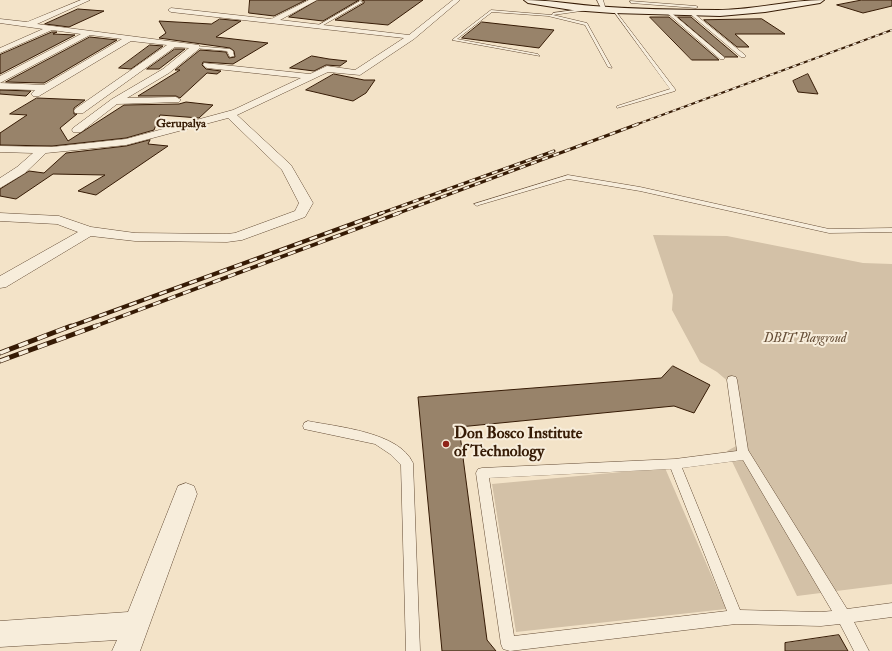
<!DOCTYPE html>
<style>
body{margin:0}
canvas{display:block;background:#f3e3c8}
</style>
<canvas width="892" height="651"></canvas>
<script>
const g = document.querySelector('canvas').getContext('2d');
g.lineJoin = 'round';
function paint(path, color) {
  g.fillStyle = color;
  g.fill(path, 'evenodd');
}
function trace(path, color, width, dash) {
  g.strokeStyle = color;
  g.lineWidth = width;
  g.lineCap = dash ? 'butt' : 'round';
  g.setLineDash(dash || []);
  g.stroke(path);
}
function drawText(font, color, halo, rows, align = 'center') {
  g.font = font + ' "IM FELL Double Pica",serif';
  g.lineWidth = 4;
  g.setLineDash([]);
  g.textBaseline = 'middle';
  g.strokeStyle = halo;
  g.fillStyle = color;
  for (const [text, x, y, turn = 0] of rows) {
    g.save();
    g.translate(x, y);
    g.rotate((+turn || 0) * Math.PI / 180);
    g.textAlign = isNaN(turn) ? turn : align;
    if (halo) g.strokeText(text, 0, 0);
    g.fillText(text, 0, 0);
    g.restore();
  }
}
paint(new Path2D(`
 M653,235L727,236L863,263L892,264V584L797,596L727,451L747,440L737,389L717,372L700,362L672,310L673,295Z
 M665,468L726,609L516,632L492,484Z`), '#d3c1a7');
const building = new Path2D(`
 M250,0H306L274,16L249,13Z
 M318,0H359L323,21L289,17Z
 M362,0H423L388,25L335,20L364,3V1Z
 M862,0H892V6L863,13L837,5Z
 M78,9L104,11L69,27L45,24Z
 M650,17H669L719,60H692Z
 M678,17H691L738,57H725Z
 M220,19L241,21L216,37L268,43L233,64L203,62L202,65L206,69L221,71L217,74L207,73L180,98L176,96H138L180,70H175L200,50L226,52L229,58L235,57L234,51L230,48L159,38L166,33L159,21L211,24Z
 M762,19L785,34H735L749,47H737L704,20Z
 M482,22L554,30L539,48L462,38Z
 M52,32H57L53,34L75,35L0,74V55Z
 M90,37L117,40L44,83L6,82Z
 M150,45L163,46L131,69L119,68Z
 M175,49H185L159,69H147Z
 M312,56L329,59L347,61L340,66L326,65L314,71L290,68Z
 M334,74L364,80H375L366,93L353,101L306,90Z
 M808,74L818,94L798,92L793,81Z
 M0,90L31,91L26,96L0,94Z
 M37,98L85,100L74,108V114H77L60,128L68,141L124,105L179,104L186,102L213,105L199,118L160,115L154,130L126,138L52,146L0,145V133L27,115L10,114Z
 M150,140L148,144L168,146L96,195L78,191L105,175L53,174L16,199L0,196V189L29,171L44,173L66,153L126,146Z
 M673,366L710,385L694,413L674,406L459,427L487,640L496,651H442L418,397L661,378Z
 M839,635L848,651H785V643Z`);
paint(building, '#98836a');
trace(building, '#361b05', 1);
const service = new Path2D(`
 M360,1L363,2L320,27L317,26Z
 M630,1L696,6L698,7L696,8L631,3Z
 M589,8L588,10L553,15L587,23L612,68L608,67L585,25L548,16L492,12L457,39L538,54L540,56L452,40L491,10L552,15L553,13Z
 M612,9H614L675,89V91L617,108V106L670,89Z
 M666,10H668L724,57V59H720L666,12Z
 M689,11H691L745,55V57H741L689,13Z
 M196,46L230,49L233,51L234,56L230,57L227,51L194,48Z
 M568,175L640,187L829,229L892,228V232L829,233L640,191L568,179L479,205L477,206L474,204Z
 M732,376L736,377L737,380L748,450L847,609L892,603V617L854,622L869,651H854L840,624L821,626L736,624L510,651L503,649L501,644L476,473L478,469L482,468L675,459L737,451L727,380L728,377ZM743,460L832,611L821,612L740,610L682,468ZM671,469L727,611L514,636L489,478Z
 M308,421C338,427 399,432 413,463L420,651H406L401,465L390,454L375,444L304,429L303,426L304,423Z`);
const minor = new Path2D(`
 M81,0H90L37,24L199,45V49L169,73L127,98L176,97L181,100L179,102L117,104L81,132H73L72,130L73,128L112,99L163,69L189,48L175,47L83,113H75L74,111L75,109L167,45L131,41L39,96H33L31,94L35,90L0,89V83L44,85L122,39L90,35L0,83V76L81,34L52,30L0,53V48L43,29L0,23V19L27,22Z
 M309,0H317L280,20L409,35L453,0H460L414,39L360,75L328,72L237,115L291,165L313,203L305,217L242,240L227,242L135,241L91,236L6,287L0,288V276L78,232L57,224L0,221V213L59,216L91,227L135,233L227,234L235,233L295,211L299,203L282,170L228,118L126,145L46,153L25,173L0,188V178L17,167L33,153L0,152V146L52,147L126,139L233,110L301,78L207,68L203,65L204,63L310,74L327,66L355,70L404,38L171,12L168,10L171,8L271,19Z
 M597,0H603L606,10H602Z
 M186,483L194,486L197,494L140,651H112L117,640L0,647V621L128,612L178,486Z`);
const secondary = new Path2D(`
 M524,0C547,0 570,4 593,6C635,9 677,10 718,10C754,10 789,0 824,0L820,3L765,12L720,16L613,13L572,10L528,3Z`);
trace(service, '#654d36', 1);
trace(minor, '#654d36', 1);
trace(secondary, '#361b05', 2);
paint(service, '#f7eddb');
paint(minor, '#f7eddb');
paint(secondary, '#f7eddb');
const railFar3 = new Path2D(`
 M635,125L892,30`);
const railFar2 = new Path2D(`
 M379,214L554,151
 M396,214L638,124`);
const railFar1 = new Path2D(`
 M69,327L382,213
 M93,327L399,213`);
const rail = new Path2D(`
 M0,353L71,326
 M0,361L96,326`);
trace(railFar3, '#361b05', 2);
trace(railFar2, '#361b05', 3);
trace(railFar1, '#361b05', 4);
trace(rail, '#361b05', 5);
trace(railFar3, '#f7eddb', 1.5, [4]);
trace(railFar2, '#f7eddb', 2, [6]);
trace(railFar1, '#f7eddb', 2.5, [8]);
trace(rail, '#f7eddb', 3.5, [10]);
for (const [x, y, r, color] of [
 [446,444,4,"#8f2418"]
]) {
  const dot = new Path2D();
  dot.arc(x, y, r, 0, 2 * Math.PI);
  g.fillStyle = color;
  g.fill(dot);
  trace(dot, '#f7eddb', 1.5);
}
drawText('bold 12px', '#361b05', '#f7eddb', [
 ["Gerupalya",181,124]
]);
drawText('italic 13px', '#654d36', '#f7eddb', [
 ["DBIT Playgroud",805,339]
]);
drawText('bold 16px', '#361b05', '#f7eddb', [
 ["Don Bosco Institute",454,435],
 ["of Technology",454,453]
], 'left');
</script>
